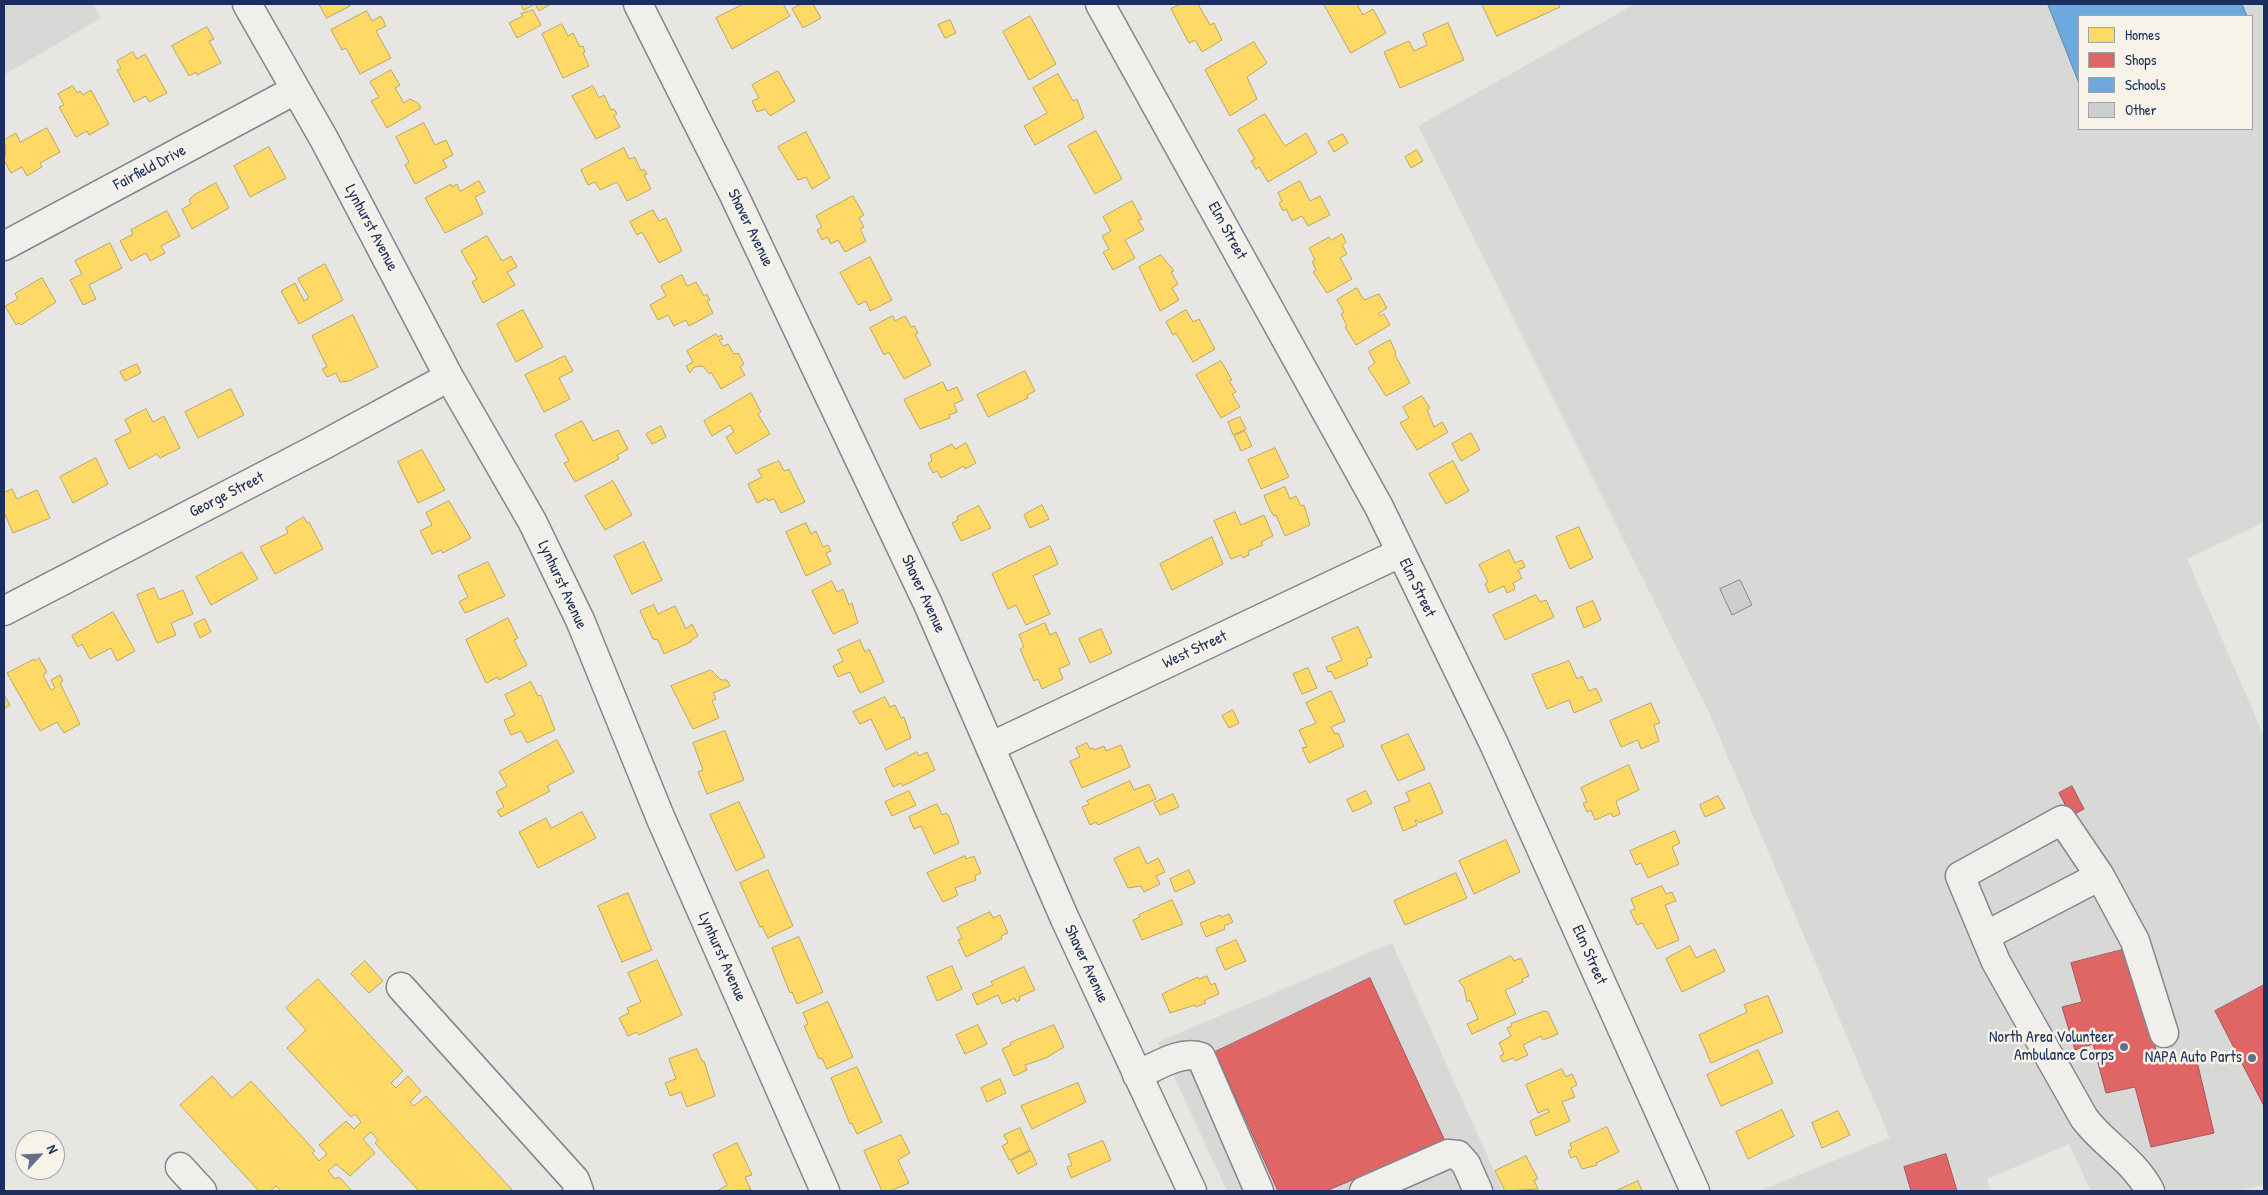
<!DOCTYPE html>
<style>
body{margin:0}
#map{position:relative;width:2268px;height:1195px;overflow:hidden;background:#e8e6e2;font-family:"Patrick Hand",sans-serif}
canvas{display:block}
.frame{position:absolute;inset:0;border:5px solid #1b2f5e;pointer-events:none}
.legend{position:absolute;left:2078px;top:15px;width:175px;height:115px;box-sizing:border-box;background:#f7f3e8;border:1px solid #9fa5b1;margin:0;padding:6px 9px;list-style:none;font-size:15px;color:#1b2f5e}
.legend li{display:flex;align-items:center;gap:10px;height:25px}
.legend b{width:25px;border:1px solid #9fa5b1}
.north{position:absolute;left:15px;top:1130px;width:50px;height:50px;box-sizing:border-box;background:#f7f3e8;border:1px solid #9fa5b1;border-radius:50%;rotate:65deg;font-size:14px;font-weight:700;line-height:20px;text-align:center;color:#1b2f5e}
.north::after{content:'';display:block;margin:auto;width:18px;height:22px;background:#636f8c;clip-path:polygon(50% 0,100% 100%,50% 72%,0 100%)}
</style>
<div id="map">
<canvas width="2268" height="1195"></canvas>
<div class="frame"></div>
<ul class="legend">
<li><b style="height:14px;background:#ffd966"></b>Homes</li>
<li><b style="height:14px;background:#e06666"></b>Shops</li>
<li><b style="height:14px;background:#6fa8dc"></b>Schools</li>
<li><b style="height:14px;background:#cececd"></b>Other</li>
</ul>
<div class="north">N</div>
</div>
<script>
const g = document.querySelector('canvas').getContext('2d');
g.lineJoin = 'round';
function paint(path, color) {
  g.fillStyle = color;
  g.fill(path, 'evenodd');
}
function trace(path, color, width, dash) {
  g.strokeStyle = color;
  g.lineWidth = width;
  g.lineCap = dash ? 'butt' : 'round';
  g.setLineDash(dash || []);
  g.stroke(path);
}
function drawText(font, color, halo, rows, align = 'center') {
  g.font = font + ' "Patrick Hand",sans-serif';
  g.lineWidth = 5;
  g.setLineDash([]);
  g.textBaseline = 'middle';
  g.strokeStyle = halo;
  g.fillStyle = color;
  for (const [text, x, y, turn = 0] of rows) {
    g.save();
    g.translate(x, y);
    g.rotate((+turn || 0) * Math.PI / 180);
    g.textAlign = isNaN(turn) ? turn : align;
    if (halo) g.strokeText(text, 0, 0);
    g.fillText(text, 0, 0);
    g.restore();
  }
}
paint(new Path2D(`
 M4,4H93L101,18L4,75Z
 M1635,4H2264V522L2187,559L2264,736V1185L2235,1191H2091L2069,1144L1987,1179L1991,1191H1759L1890,1138L1708,710L1418,126ZM2079,16H2252V129H2079Z
 M1392,943L1503,1191H1227L1158,1042Z`), '#d8d8d6');
const homes = new Path2D(`
 M319,4H349L350,6L327,18Z
 M521,4H551L539,11L535,4L524,10Z
 M744,4H783L790,16L732,49L716,18Z
 M802,4H813L821,18L803,28L792,9Z
 M1181,4H1198L1210,25L1214,23L1222,40L1202,52L1195,40L1189,43L1171,9Z
 M1324,4H1357L1363,15L1373,9L1386,33L1351,53Z
 M1482,4H1559L1560,7L1497,36Z
 M533,10L541,25L517,38L509,23L523,16L521,14Z
 M367,11L372,21L381,16L386,26L376,31L391,58L360,74L346,48L342,50L331,30Z
 M1030,16L1056,64L1029,80L1003,32Z
 M950,20L956,33L945,38L938,25Z
 M1448,23L1464,60L1400,88L1384,52L1409,41L1414,51L1427,45L1423,34Z
 M562,24L568,36L573,33L580,47L583,46L585,52L583,53L589,66L563,78L542,34Z
 M207,27L214,39L209,41L221,63L197,75L196,72L189,76L172,46Z
 M1254,42L1267,63L1247,77L1257,99L1230,116L1205,70Z
 M133,52L137,59L145,54L167,93L149,102L146,96L134,102L117,70L121,68L117,61Z
 M391,70L400,85L395,88L404,103L410,99L418,103L421,108L387,128L371,101L379,97L370,82Z
 M778,71L795,101L770,116L765,109L757,112L752,101L759,98L752,85Z
 M1058,74L1073,101L1077,99L1084,118L1035,145L1024,126L1047,113L1033,88Z
 M73,86L77,93L80,91L83,95L91,90L109,124L89,135L87,131L76,137L59,107L64,105L58,94Z
 M593,86L599,98L604,95L611,110L614,109L617,114L614,116L620,127L596,139L572,96Z
 M1265,114L1285,146L1306,133L1317,153L1268,182L1259,167L1256,169L1251,161L1255,159L1238,130Z
 M424,123L435,145L446,140L453,155L443,160L447,167L415,184L405,165L409,162L396,137Z
 M47,128L60,152L40,163L42,167L27,176L22,167L11,173L4,160L6,150L4,140L16,133L20,142Z
 M1096,131L1122,179L1095,194L1068,146Z
 M806,132L830,178L812,189L806,177L798,180L778,147Z
 M1343,134L1348,143L1334,152L1328,142Z
 M269,147L286,178L250,197L234,166Z
 M624,148L629,159L635,157L641,171L644,169L647,174L644,175L651,189L627,201L617,182L600,190L595,182L588,185L581,170Z
 M1417,150L1423,161L1411,168L1405,157Z
 M479,181L485,192L475,197L483,214L445,233L425,198L451,184L452,187L457,184L460,191Z
 M1300,181L1310,201L1320,196L1330,215L1308,226L1302,216L1292,221L1286,209L1283,211L1279,203L1282,201L1278,193Z
 M216,183L229,208L192,229L182,209L191,204L189,200L194,195Z
 M853,196L864,215L859,218L864,227L860,229L866,241L845,252L838,240L831,244L827,237L822,240L817,230L822,227L816,216Z
 M1132,201L1142,219L1138,220L1144,230L1125,240L1135,258L1113,270L1103,252L1109,249L1102,236L1111,231L1103,217Z
 M653,210L659,221L666,218L682,251L659,263L642,232L637,235L630,222Z
 M167,211L180,236L161,246L165,253L150,261L146,253L131,261L120,241L133,234L131,230Z
 M1342,234L1346,242L1342,245L1347,254L1340,258L1352,279L1327,293L1313,272L1316,270L1312,262L1315,260L1309,248L1329,237L1331,240Z
 M487,236L502,261L511,256L517,267L507,272L515,285L483,303L472,282L477,279L461,251Z
 M110,243L122,268L89,285L96,299L83,305L70,280L82,274L75,261Z
 M1161,255L1174,271L1171,272L1178,284L1172,288L1179,300L1160,311L1139,267Z
 M870,257L892,300L870,311L866,301L858,305L840,273Z
 M325,264L343,300L299,324L281,291L295,283L304,301L309,298L298,279Z
 M682,275L687,286L696,282L704,296L707,294L710,300L707,301L713,313L689,326L686,320L674,326L668,315L658,320L650,305L666,296L661,286Z
 M42,278L56,302L21,325L19,323L16,325L5,306L18,299L15,294Z
 M1357,288L1364,300L1379,294L1387,308L1378,314L1380,316L1384,314L1390,325L1356,345L1345,327L1347,326L1341,314L1344,312L1337,300Z
 M523,310L543,347L516,362L497,324Z
 M1186,310L1193,322L1199,319L1215,349L1193,362L1176,333L1173,335L1166,322Z
 M353,315L378,367L349,381L340,382L336,373L327,377L322,369L327,367L312,336Z
 M893,316L895,321L905,316L911,327L914,326L918,333L915,334L931,365L904,379L889,352L884,355L870,328Z
 M716,334L718,337L721,335L723,339L719,340L723,346L728,344L734,354L738,353L744,364L740,367L745,375L721,389L711,372L709,374L703,366L694,367L690,373L686,366L693,362L687,351Z
 M1390,340L1396,353L1395,355L1410,383L1386,396L1368,368L1375,363L1369,352Z
 M565,356L573,371L559,378L570,399L544,412L525,375Z
 M1221,361L1232,380L1229,381L1236,392L1232,394L1240,407L1221,418L1196,375Z
 M137,364L141,373L125,381L120,372Z
 M1025,371L1035,391L1027,395L1028,398L988,417L977,395Z
 M943,382L947,391L957,387L963,400L954,404L957,412L949,415L950,418L920,429L904,400Z
 M231,389L244,415L198,438L185,412Z
 M751,393L761,412L758,414L770,434L736,454L726,437L734,432L730,425L712,436L704,421Z
 M1422,396L1430,408L1427,410L1434,427L1442,422L1448,432L1417,450L1400,423L1409,418L1403,407Z
 M146,409L153,422L164,416L180,448L160,458L157,454L129,469L115,440L131,432L125,420Z
 M1240,417L1246,429L1233,435L1228,422Z
 M582,421L593,441L618,430L628,449L617,455L619,459L575,482L564,463L569,461L555,435Z
 M661,426L666,437L652,444L646,434Z
 M1245,431L1252,446L1241,451L1234,436Z
 M1471,433L1480,450L1461,461L1452,444Z
 M966,443L976,463L965,469L964,466L941,478L937,471L933,473L928,463L932,461L930,455L952,444L955,449Z
 M1275,448L1289,477L1261,489L1248,460Z
 M422,450L445,490L418,503L398,462Z
 M96,458L108,484L73,503L60,477Z
 M779,461L784,471L789,469L805,502L781,513L774,499L768,501L767,498L757,503L748,484L762,477L758,470Z
 M1453,461L1469,491L1446,504L1429,474Z
 M613,481L632,515L605,530L585,496Z
 M1285,487L1290,499L1296,496L1301,506L1304,505L1310,525L1285,536L1276,515L1274,516L1270,510L1264,496Z
 M12,489L17,499L37,490L50,518L13,533L4,512V493Z
 M449,501L471,538L443,553L441,550L432,554L420,531L432,525L426,513Z
 M1042,505L1049,519L1030,528L1024,515Z
 M979,506L991,528L961,541L952,523L958,520L957,517Z
 M1235,512L1241,525L1264,515L1273,536L1261,542L1263,545L1248,551L1249,555L1243,558L1241,555L1231,559L1214,521Z
 M304,517L307,523L309,522L323,549L275,574L260,547L288,533L286,528Z
 M806,523L811,534L816,531L823,547L828,545L831,551L826,553L831,564L806,576L786,532Z
 M1579,527L1593,558L1570,569L1556,537Z
 M1212,537L1223,564L1172,590L1160,564Z
 M644,542L662,580L632,594L614,556Z
 M1050,546L1058,564L1033,576L1050,614L1026,625L1016,605L1008,609L992,574Z
 M1509,550L1515,563L1522,560L1525,567L1518,570L1522,578L1513,583L1515,589L1507,593L1504,586L1489,593L1485,584L1488,582L1479,565Z
 M242,552L258,579L211,605L196,577Z
 M488,562L505,596L465,613L459,602L468,597L458,576Z
 M832,581L837,592L843,589L849,605L852,603L858,623L833,634L812,591Z
 M154,588L159,600L183,590L193,614L171,623L176,635L157,643L137,595Z
 M1536,595L1540,602L1546,600L1554,617L1505,640L1493,615Z
 M1593,601L1601,620L1584,628L1576,608Z
 M654,605L658,614L675,606L686,629L692,624L698,636L691,640V642L664,654L658,640L653,639L640,611Z
 M113,612L135,651L117,661L111,648L90,659L82,644L78,647L72,636Z
 M508,618L518,638L514,640L527,665L499,680L498,677L486,683L466,640Z
 M205,619L211,632L200,638L194,624Z
 M1045,623L1050,635L1056,632L1070,664L1059,669L1063,679L1042,689L1038,679L1034,681L1020,649L1024,647L1019,635Z
 M1358,627L1372,657L1366,659L1368,665L1335,679L1331,671L1328,672L1326,667L1342,660L1332,638Z
 M1101,629L1112,653L1090,663L1079,639Z
 M860,640L865,652L869,649L884,682L860,693L850,672L838,677L833,666L843,661L838,650Z
 M39,658L47,672L43,675L51,690L55,688L51,680L60,675L63,681L60,683L80,724L64,733L57,722L40,731L7,673L34,659L35,661Z
 M1569,661L1577,679L1582,676L1589,691L1596,688L1602,701L1574,713L1569,700L1547,709L1532,675Z
 M1308,668L1317,688L1302,694L1293,674Z
 M711,670L721,680H727L730,686L713,693L716,699L712,701L719,718L693,729L671,686Z
 M531,682L538,696L541,695L555,730L527,743L521,731L511,735L504,720L515,715L505,695Z
 M1331,691L1345,721L1331,727L1335,734L1338,733L1344,746L1309,763L1302,748L1307,747L1299,730L1316,723L1306,703Z
 M4,695L10,705L4,709Z
 M885,697L890,707L895,705L901,718L904,717L911,738L886,750L871,719L860,724L853,712Z
 M1651,703L1660,723L1654,725L1659,741L1641,749L1638,740L1621,747L1610,721Z
 M1233,710L1239,723L1229,728L1222,716Z
 M725,731L744,780L707,794L698,772L703,770L693,743Z
 M1408,734L1425,769L1398,781L1381,746Z
 M557,740L574,772L547,786L550,791L501,817L497,811L504,807L496,792L507,786L499,772Z
 M1087,743L1090,749L1093,748L1094,750L1104,746L1106,751L1121,745L1130,767L1082,788L1070,761L1080,757L1076,748Z
 M917,752L919,756L927,752L935,770L903,786L901,783L893,787L885,769Z
 M1629,765L1639,790L1616,801L1620,814L1613,817L1611,813L1595,820L1591,810L1587,812L1583,803L1587,802L1581,788Z
 M1130,781L1134,790L1149,784L1156,799L1098,825L1096,822L1090,825L1082,807L1089,804L1087,801Z
 M1430,783L1443,813L1419,823L1417,820H1415L1417,825L1403,831L1394,807L1410,801L1406,793Z
 M909,791L916,805L892,816L885,802Z
 M1366,791L1372,803L1353,812L1347,800Z
 M1173,794L1179,807L1160,815L1154,803Z
 M1718,796L1725,808L1705,817L1700,805Z
 M739,802L765,857L736,871L710,815Z
 M937,804L942,815L946,813L949,816L959,843L934,854L921,826L914,829L909,817Z
 M582,812L596,838L538,868L519,832L546,818L551,828Z
 M1675,831L1680,843L1672,847L1679,864L1648,878L1641,863L1636,865L1630,851Z
 M1506,840L1520,872L1474,894L1459,861Z
 M1139,847L1147,864L1158,858L1165,872L1156,876L1160,884L1144,892L1141,886L1128,888L1114,859Z
 M965,856L966,859L974,856L981,873L975,876L976,880L955,888L958,895L943,902L927,873Z
 M768,870L793,926L768,938L762,926L760,927L740,883Z
 M1189,870L1195,883L1175,892L1170,879Z
 M1456,873L1467,898L1405,925L1394,901Z
 M1662,886L1666,894L1672,892L1676,901L1665,905L1679,940L1657,949L1642,923L1637,925L1630,911L1635,909L1631,899Z
 M628,893L652,950L622,962L598,906Z
 M1172,900L1183,924L1142,940L1133,920L1140,917L1139,915Z
 M990,912L993,918L1000,915L1008,933L1001,936L1002,939L966,957L958,940L962,938L957,928Z
 M1229,914L1233,922L1224,926L1225,929L1206,937L1200,923L1220,915L1221,917Z
 M799,937L823,992L797,1004L792,992L790,993L772,948Z
 M1236,940L1246,961L1225,970L1216,949Z
 M1690,946L1696,958L1715,949L1725,971L1682,992L1666,959Z
 M1511,956L1514,961L1521,958L1529,976L1522,979L1523,982L1505,990L1516,1014L1472,1034L1467,1024L1478,1019L1470,1000L1467,1002L1464,988L1459,981Z
 M657,960L682,1015L639,1035L637,1032L628,1036L619,1018L629,1013L627,1008L641,1002L628,973Z
 M365,961L383,981L369,993L351,974Z
 M952,966L962,989L937,1001L927,977Z
 M1024,967L1035,990L1019,997L1020,1000L1016,1002L1015,998L1002,1004L998,995L977,1005L972,994L993,985L991,982Z
 M1207,976L1211,985L1215,983L1219,994L1207,999L1204,1001L1206,1003L1196,1007L1195,1005L1170,1013L1162,994L1198,977L1199,979Z
 M318,979L403,1071L391,1083L396,1088L408,1076L421,1091L410,1102L414,1106L426,1096L513,1191H419L375,1143L378,1140L371,1132L363,1139L375,1153L350,1176L336,1164L328,1171L335,1179L339,1177L352,1191H281L276,1186L270,1191H259L180,1105L212,1076L232,1098L251,1081L315,1151L312,1153L319,1161L327,1154L319,1145L346,1121L354,1129L361,1122L355,1114L351,1117L287,1048L306,1030L286,1008Z
 M1768,996L1783,1032L1711,1063L1699,1035L1747,1012L1744,1005Z
 M828,1002L853,1057L827,1069L822,1058L819,1059L804,1026L808,1024L803,1013Z
 M1545,1011L1548,1012L1558,1034L1543,1040L1541,1036L1523,1045L1528,1055L1515,1061L1513,1058L1503,1062L1500,1056L1504,1054L1499,1043L1511,1036L1507,1028L1512,1026L1511,1024Z
 M978,1025L987,1044L965,1054L956,1035Z
 M1054,1025L1064,1047L1046,1058L1025,1065L1027,1070L1014,1076L1002,1049L1011,1045L1010,1043Z
 M697,1049L702,1061H704L715,1096L687,1107L681,1092L670,1096L665,1083L676,1079L669,1059Z
 M1758,1050L1773,1083L1721,1106L1707,1075Z
 M857,1067L882,1122L857,1134L852,1123L850,1124L831,1078Z
 M1562,1069L1566,1077L1572,1074L1577,1085L1571,1088L1575,1097L1562,1102L1570,1121L1536,1136L1530,1121L1549,1112L1548,1109L1538,1113L1526,1085Z
 M1000,1079L1006,1093L987,1102L981,1088Z
 M1078,1083L1086,1102L1032,1129L1021,1106Z
 M1782,1110L1794,1136L1748,1159L1736,1132Z
 M1838,1111L1850,1135L1822,1148L1812,1123Z
 M1607,1127L1619,1152L1596,1163L1597,1165L1582,1169L1576,1156L1571,1158L1568,1151L1572,1149L1570,1144Z
 M1020,1128L1030,1150L1009,1160L1002,1146L1008,1143L1004,1135Z
 M901,1135L910,1153L898,1160L909,1183L890,1191H882L864,1151Z
 M1103,1141L1111,1160L1071,1178L1067,1167L1072,1165L1068,1155Z
 M737,1143L752,1175L745,1177L751,1190L717,1191L727,1185L713,1155Z
 M1031,1151L1037,1164L1018,1174L1011,1161Z
 M1526,1156L1538,1179L1534,1180L1538,1189L1505,1191L1495,1171Z
 M1638,1181L1642,1191H1616Z`);
paint(homes, '#ffd966');
trace(homes, '#bba664', 1);
const shops = new Path2D(`
 M2072,786L2084,809L2071,816L2059,793Z
 M2126,949L2160,1063L2196,1057L2214,1133L2151,1147L2135,1087L2106,1093L2093,1044L2075,1050L2062,1007L2082,1002L2071,963Z
 M1370,978L1445,1141L1326,1191H1278L1215,1052Z
 M2264,985V1106L2215,1011Z
 M1946,1154L1957,1191H1911L1904,1167Z`);
paint(shops, '#e06666');
trace(shops, '#a55664', 1);
const schools = new Path2D(`
 M2048,4H2242L2247,16H2079V83Z`);
paint(schools, '#6fa8dc');
trace(schools, '#5684b6', 1);
const building = new Path2D(`
 M1740,580L1752,605L1732,615L1720,589Z`);
paint(building, '#cececd');
trace(building, '#83868d', 1);
const minor = new Path2D(`
 M247,4L324,139L449,377L532,521L580,620L661,819L825,1191
 M638,4L734,195L928,604L1065,919L1192,1191
 M1100,4L1379,507L1494,744L1695,1191
 M4,246L295,90
 M4,611L318,448L449,377
 M990,747L1400,553
 M1985,936L2100,876
 M401,987L575,1180L579,1191
 M1137,1075C1156,1067 1180,1050 1201,1057L1259,1191
 M180,1167L202,1191
 M1364,1191L1448,1154L1458,1155L1466,1164L1478,1191
 M2150,1191C2134,1160 2104,1145 2084,1118L1996,962L1960,876L2062,820L2100,876L2135,941L2164,1033`);
trace(minor, '#83868d', 31);
trace(minor, '#f0efeb', 28);
for (const [x, y, r, color] of [
 [2124,1047,5,"#636f8c"],
 [2252,1058,5,"#636f8c"]
]) {
  const dot = new Path2D();
  dot.arc(x, y, r, 0, 2 * Math.PI);
  g.fillStyle = color;
  g.fill(dot);
  trace(dot, '#f7f3e8', 2);
}
drawText('16px', '#1b2f5e', '#f7f3e8', [
 ["Fairfield Drive",150,168,-28],
 ["Lynhurst Avenue",371,228,62],
 ["Shaver Avenue",750,228,64],
 ["Elm Street",1227,231,61],
 ["George Street",227,495,-27],
 ["Lynhurst Avenue",562,585,65],
 ["Elm Street",1417,588,64],
 ["Shaver Avenue",923,594,65],
 ["West Street",1195,650,-25],
 ["Elm Street",1589,955,66],
 ["Lynhurst Avenue",722,957,66],
 ["Shaver Avenue",1086,964,65]
]);
drawText('16px', '#1b2f5e', '#f7f3e8', [
 ["North Area Volunteer",2114,1038],
 ["Ambulance Corps",2114,1056],
 ["NAPA Auto Parts",2242,1058]
], 'right');
</script>
